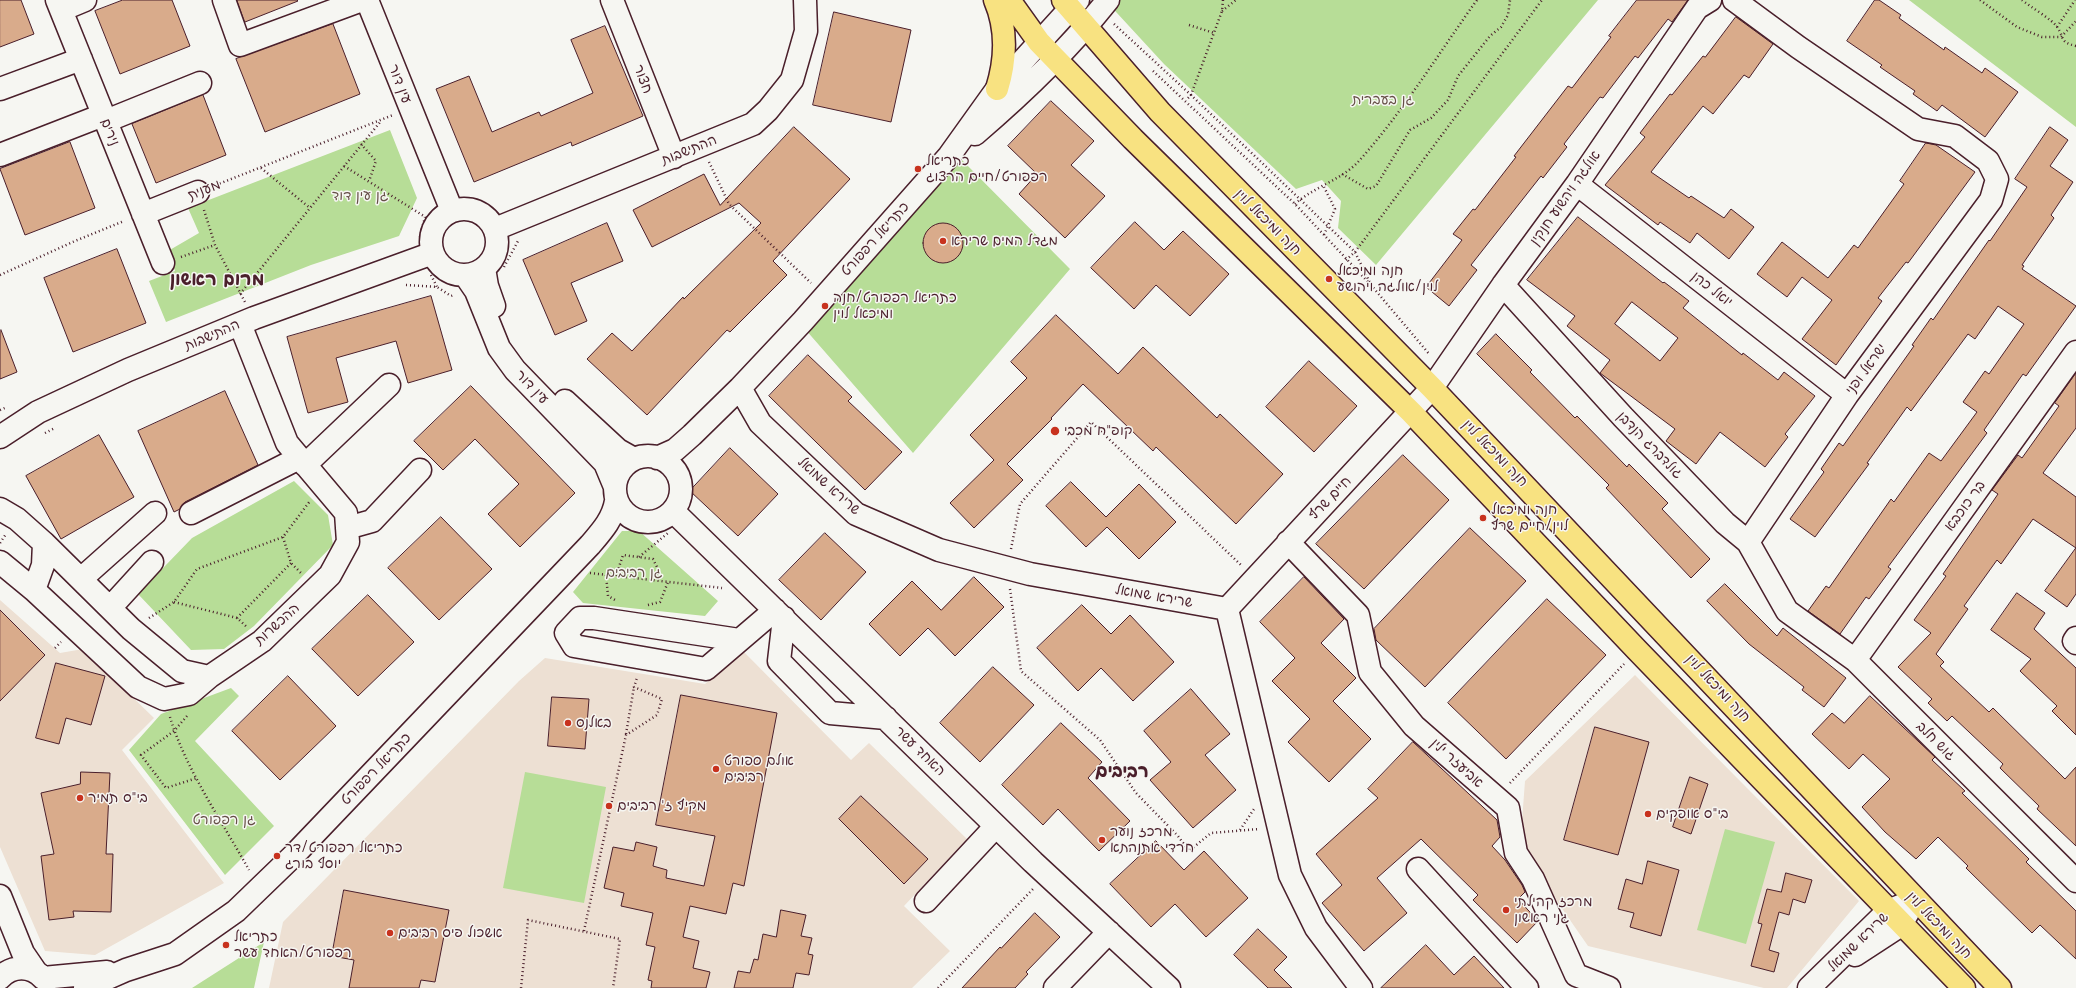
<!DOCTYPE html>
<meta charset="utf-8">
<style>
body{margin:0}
canvas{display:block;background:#f6f6f2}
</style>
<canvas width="2076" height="988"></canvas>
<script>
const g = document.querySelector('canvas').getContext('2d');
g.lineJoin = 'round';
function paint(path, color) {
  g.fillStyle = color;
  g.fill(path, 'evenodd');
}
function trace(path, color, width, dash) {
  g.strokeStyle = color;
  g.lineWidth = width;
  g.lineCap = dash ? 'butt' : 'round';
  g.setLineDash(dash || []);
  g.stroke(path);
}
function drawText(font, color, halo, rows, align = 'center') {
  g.font = font + ' Mali,"Playpen Sans Hebrew",sans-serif';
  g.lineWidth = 3;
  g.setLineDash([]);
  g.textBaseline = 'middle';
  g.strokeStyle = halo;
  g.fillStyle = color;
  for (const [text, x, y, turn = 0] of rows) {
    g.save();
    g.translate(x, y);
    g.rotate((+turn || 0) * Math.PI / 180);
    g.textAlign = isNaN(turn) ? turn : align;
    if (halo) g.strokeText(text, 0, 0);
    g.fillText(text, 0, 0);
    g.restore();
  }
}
paint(new Path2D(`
 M0,600L60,653L83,649L154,718L122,750L224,883L95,955L45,951L0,847Z
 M744,652L851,760L869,743L967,839L904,906L950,951L912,988H269L283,922L519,681L545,658L705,684Z
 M1635,675L1859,901L1787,988H1764L1588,946L1520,848L1525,781Z`), '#ede0d3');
paint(new Path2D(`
 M1105,0H1598L1376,265L1338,228L1341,201L1322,180L1296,189L1164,64Z
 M1909,0H2076V127Z
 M390,130L417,198L399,236L311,265L166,322L149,281L175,271L168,251L199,233L188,208Z
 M962,160L1070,269L913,453L805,329Z
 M294,481L328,515L333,545L254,626L224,649L191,650L138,594L192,538Z
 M622,531H639L718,601L705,616L583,603L573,592Z
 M231,688L239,696L195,741L274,826L225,875L129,750L161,714Z
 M525,772L606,787L584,903L503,888Z
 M1725,829L1775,842L1746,944L1697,930Z
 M264,942L254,988H192Z`), '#b7dd97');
const building = new Path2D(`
 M0,0H21L34,34L0,47Z
 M123,0H172L190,46L120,74L95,11Z
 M237,0H297L298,1L245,22Z
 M1637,0H1688L1672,22L1668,19L1638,58L1635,56L1603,98L1600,97L1564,144L1567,147L1543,178L1541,176L1471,265L1477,270L1449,306L1426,287L1462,240L1453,234L1473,209L1475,210L1516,157L1514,156L1568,86L1572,88L1611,37L1609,36Z
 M1875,0H1879L1901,15L1899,18L1944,50L1945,47L1982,73L1985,68L2018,92L1985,137L1942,105L1937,111L1913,94L1915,91L1880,67L1882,65L1847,41Z
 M834,12L911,30L891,122L813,105Z
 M1736,17L1773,44L1749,78L1744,75L1713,114L1703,106L1651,172L1689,198L1691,196L1724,218L1731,209L1754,227L1729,259L1697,233L1690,243L1660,222L1658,225L1605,185L1645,137L1640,133L1670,94L1672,95L1703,56L1705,57Z
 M333,24L360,94L265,132L236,59Z
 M605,26L643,116L572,146L571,142L474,182L436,89L469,76L492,132L539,112L541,116L593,93L571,40Z
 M203,95L226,155L156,183L132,124Z
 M1051,101L1094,141L1071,165L1105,196L1065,238L1019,194L1037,174L1008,146Z
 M794,127L850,179L773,261L787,275L730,332L727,330L647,415L587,359L612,333L632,351L683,297L684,299L761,223L739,203L652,247L633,210L704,174L720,205Z
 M2050,127L2068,140L2050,166L2073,182L2051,215L2054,218L2022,265L2024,266L2022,269L2076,306L2026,376L2023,374L1984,430L1987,433L1888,567L1891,569L1869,599L1866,597L1840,634L1808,611L1826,586L1829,588L1891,499L1894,502L1929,453L1941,461L1977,412L1963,402L1985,371L1989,374L2024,324L1998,306L1975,339L1968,334L1911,411L1907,407L1867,463L1869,464L1815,537L1790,519L1824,472L1821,469L1839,443L1843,446L1914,346L1912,345L1931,318L1933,320L1989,240L1990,241L2027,187L2015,179Z
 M70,142L95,208L25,235L0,169Z
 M1926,143L1936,145L1975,172L1908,263L1906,262L1878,298L1882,301L1836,365L1802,339L1832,300L1802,277L1787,297L1757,274L1782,242L1828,278L1854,245L1858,248L1904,184L1900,181Z
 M1578,217L1663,283L1664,282L1689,301L1683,308L1742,355L1743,353L1778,380L1784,372L1815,396L1785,434L1788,437L1765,467L1720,432L1696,464L1666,441L1675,429L1600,373L1610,360L1567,326L1575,316L1527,280ZM1632,302L1678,338L1660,361L1615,324Z
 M1135,222L1164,250L1183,231L1229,274L1190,316L1156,285L1134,309L1091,268Z
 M923 243a20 20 0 1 1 40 0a20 20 0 1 1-40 0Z
 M607,223L623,261L571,283L587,321L555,335L523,260Z
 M117,249L146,323L73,352L44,278Z
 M431,296L452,370L408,383L396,341L336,358L348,402L308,413L287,337Z
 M1056,315L1118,374L1143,347L1217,418L1220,414L1283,474L1236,524L1156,447L1153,451L1083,384L1051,418L1052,419L1007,464L1023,480L974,528L950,503L994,460L970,435L1027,378L1011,362Z
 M1,330L17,372L0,379V331Z
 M1496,334L1532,370L1530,372L1575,418L1577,416L1627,467L1629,464L1668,503L1662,509L1710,559L1691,578L1606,488L1609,485L1477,354Z
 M808,355L852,397L848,401L902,452L865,490L769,396Z
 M1309,361L1357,406L1314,452L1266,407Z
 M2076,373V428L2043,473L2076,497V548L2033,519L2001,564L1997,560L1964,606L1968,609L1936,654L1944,662L1940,666L1989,712L1993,708L2065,779L2076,767V846L2037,809L2039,806L2000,768L2003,764L1952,716L1947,721L1928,703L1932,699L1898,667L1931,633L1914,620L1946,576L1943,574L1998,494L1992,490L2018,455L2022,458L2059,406L2055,403Z
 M471,386L575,493L520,547L488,514L519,484L475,439L443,470L414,441Z
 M225,391L258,465L185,502L180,509L174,512L138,431Z
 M99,435L134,497L61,539L26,476Z
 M730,448L778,494L738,536L690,491Z
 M1403,455L1449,500L1364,589L1316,544Z
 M1071,482L1106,517L1139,484L1176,522L1139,559L1107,527L1086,547L1046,506Z
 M441,517L492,569L439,620L388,568Z
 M1470,528L1526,581L1425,687L1376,640L1374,629Z
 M825,533L866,572L821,620L779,580Z
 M2076,548V594L2067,607L2045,591Z
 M974,577L1004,607L955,656L928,628L900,656L869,624L912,581L941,610Z
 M1304,577L1344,619L1321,643L1356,678L1333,701L1371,739L1329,782L1288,742L1310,719L1272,681L1295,658L1260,622Z
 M1725,584L1777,636L1783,628L1846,678L1824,707L1802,690L1804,687L1749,644L1707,601Z
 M2017,593L2045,613L2034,629L2076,668V735L2052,711L2057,706L2020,671L2031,659L1991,630Z
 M368,595L414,642L358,696L312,649Z
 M1547,599L1606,655L1506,759L1448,703Z
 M1082,605L1111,634L1130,615L1174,662L1133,701L1101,668L1078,691L1037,648Z
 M0,610L45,655L0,701Z
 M56,663L105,676L91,725L66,718L59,744L36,738Z
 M993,667L1034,705L980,762L940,723Z
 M288,676L336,726L280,780L232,731Z
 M1191,689L1230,734L1205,755L1236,790L1193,828L1150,780L1171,762L1144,731Z
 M681,695L777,713L744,886L733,883L726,914L690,906L683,937L699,941L693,968L710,972L706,988H651L652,981L648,980L655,947L646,945L653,913L621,906L624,893L604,888L613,847L634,851L636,842L657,847L653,866L667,870L666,878L704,886L715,836L656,825Z
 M1870,696L1935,757L1932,760L1965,791L1962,793L2029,859L2026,862L2076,911V959L2040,925L2032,933L1966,868L1968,866L1938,837L1916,859L1885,832L1862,807L1890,779L1863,754L1849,769L1812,734L1832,713L1844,723Z
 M552,697L589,699L585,749L548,746Z
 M1061,723L1102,762L1088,778L1130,821L1099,851L1058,809L1043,825L1002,785Z
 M1595,727L1649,742L1618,855L1564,840Z
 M1413,742L1497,820L1500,837L1492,846L1505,860L1522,885L1525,892L1518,899L1538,921L1517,943L1473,900L1478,895L1421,839L1377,878L1407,913L1364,951L1322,903L1342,885L1316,854L1378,798L1368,789Z
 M81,772L110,773L106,854H113L111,912L73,911L74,917L49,920L41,856L54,854L41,793L80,784Z
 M1690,777L1708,784L1691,834L1673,827Z
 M861,796L928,859L904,884L839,819Z
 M1156,841L1184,870L1204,851L1248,898L1206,937L1175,904L1151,927L1110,884Z
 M1648,861L1679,870L1661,936L1630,927L1634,913L1618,909L1626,879L1642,884Z
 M1786,873L1812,880L1805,903L1793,899L1789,915L1779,912L1769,950L1779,953L1774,972L1751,966L1762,924L1758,923L1767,889L1781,892Z
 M344,890L449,910L435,982L421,980L419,988H349L354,960L332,956Z
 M781,910L806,915L801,936L812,938L808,954L813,955L809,975L796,973L793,988H734L738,971L750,973L754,959L758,960L763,934L776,937Z
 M1035,913L1060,937L1026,972L1028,974L1015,988H962L1000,947L1001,948Z
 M1258,929L1287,957L1274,970L1292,988H1268L1234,955Z
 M1426,945L1454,975L1474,956L1504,988H1381Z`);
paint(building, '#d9ab8b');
trace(building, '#4a1f2b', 1);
const minor = new Path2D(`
 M57,0L163,263
 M224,0L240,45L362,0
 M367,0L452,211
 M612,0L674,157
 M1734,0L1798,47L1918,129L1955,136L1988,161L1997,179L1991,200L1847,395L1748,542
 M61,10L85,0
 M0,89L81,59
 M106,121L200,83
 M975,134C1022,94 1069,49 1108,0
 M0,155L103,115
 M1577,184L1847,395
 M431 242a33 33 0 1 1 66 0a33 33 0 1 1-66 0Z
 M143,214L198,192
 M495,229L753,124L768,110L792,80L806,31L805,0
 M484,268L487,286L494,306
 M465,275L476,291L499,348L515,370L605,463L615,487
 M1503,285L1623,417L1725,523L1748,542L1787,611L1855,660L2076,881
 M740,388L760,423L856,514L939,550L1030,574L1227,609
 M565,401L618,450L634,459
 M0,437L38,412L128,370L254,318L433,253
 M615 489a33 33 0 1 1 66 0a33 33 0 1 1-66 0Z
 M657,458L675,450L692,435L740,388L803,321L949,156L997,89L1078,0
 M305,465L389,385
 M0,509L17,519L44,543L131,629L182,671L209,677L262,641L330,575L348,542L346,513L287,443L240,324
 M673,511L1033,862L1169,988
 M191,513L299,458
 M347,528L372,521L420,470
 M1288,542L1358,615L1370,672L1414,726L1508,808L1516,853L1533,879L1576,975L1609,988
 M44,543L43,565L34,590L138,687L164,699L189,694L209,677
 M0,562L34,590
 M81,579L155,513
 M110,608L152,562
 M1227,609L1432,388L1503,285L1577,184L1697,8L1710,0
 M1227,609L1290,875L1316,928L1361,988
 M784,618L779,661L830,713L886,718
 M2076,638L2074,641L2076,643
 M739,640L594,618H580L566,633L574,646L706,669L775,610
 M1855,660L2076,352
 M1418,869L1527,988
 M0,896L23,953L36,972
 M926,901L996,826
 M1855,955L1901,925L1911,907
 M0,978C12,965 31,965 43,978
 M43,978L107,972
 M85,988L126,970L175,954L236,911L294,855L590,545C602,531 613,519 616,501
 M1055,988L1109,932
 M1809,988L1888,911L1915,900`);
const major = new Path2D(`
 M995,0C1007,28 1006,60 997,89
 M1009,0L1039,42L1069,73L1133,139L1411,412L1637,650L1964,988
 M1063,0L1160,112L1432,388L2000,988`);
trace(minor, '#4a1f2b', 25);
trace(major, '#4a1f2b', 25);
trace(new Path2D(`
 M1223,0L1222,11L1191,95L1355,252L1371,285L1430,355
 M1980,0L2017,27L2042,37H2061L2076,21
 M2022,0C2029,6 2053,20 2057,27C2065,38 2059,42 2076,46
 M1222,11L1236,0
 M1114,24L1191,95L1186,100
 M1189,25L1214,33
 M2057,27L2075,0
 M1153,71L1295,204L1369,283
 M361,144L376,161L369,181
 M709,162L729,204L811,283
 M344,166L435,223
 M261,168L310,208
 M1342,174L1368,189L1376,186L1410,130L1431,118L1448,100L1458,76L1490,36L1501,27L1508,15L1510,0
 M216,185L393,115
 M1295,204C1312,188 1341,180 1358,162C1403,112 1438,54 1477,0
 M204,210L215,245L245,302
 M1324,235L1335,209L1324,187
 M420,237L425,217
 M181,257L215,245
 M1346,260L1355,252L1542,0
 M504,267L518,241
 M0,275L75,241L124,221
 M431,275L437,287
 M406,285L437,287L451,296L454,295
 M240,294L381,121
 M0,410L7,407
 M45,433L55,428
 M283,537L291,563L302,574
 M0,543L6,534
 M1011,549L1020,504L1091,422L1241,565
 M639,557L668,533
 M590,573L722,588
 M606,575L608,596L615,600
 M616,576L623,555L653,559L658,569L659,581
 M1010,589L1021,671L1100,740L1136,793L1178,836L1189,851L1211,833L1259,829
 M174,602L237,618L248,628
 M648,605L660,602L668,582
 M149,618L174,602L197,569L283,537L310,501
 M237,618L291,563
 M55,648L61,642
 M187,716L174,731L141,755L166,788L197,778
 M170,717C185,768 223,823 249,870
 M626,734L634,687
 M1510,783L1624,664
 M1240,830L1254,809
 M584,931L626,735L657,715L662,699L634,687L637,678
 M521,988L528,920L620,939L613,988
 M938,988L1033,889`), '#4a1f2b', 2.5, [1, 3]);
trace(minor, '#f6f6f2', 22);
trace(major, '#f8e281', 22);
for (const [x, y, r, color] of [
 [918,169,4,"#c8321e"],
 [943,241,4,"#c8321e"],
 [1329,279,4,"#c8321e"],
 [825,306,4,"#c8321e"],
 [1055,431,5,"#c8321e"],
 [1483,518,4,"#c8321e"],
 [568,723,4,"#c8321e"],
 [716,769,4,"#c8321e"],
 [80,798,4,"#c8321e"],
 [609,806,4,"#c8321e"],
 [1648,814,4,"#c8321e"],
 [1102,840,4,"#c8321e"],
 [277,856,4,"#c8321e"],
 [1506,910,4,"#c8321e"],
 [390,933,4,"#c8321e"],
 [226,945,4,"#c8321e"]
]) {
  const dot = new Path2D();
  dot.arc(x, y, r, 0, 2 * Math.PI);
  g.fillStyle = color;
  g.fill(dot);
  trace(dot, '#f6f6f2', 1.5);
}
drawText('14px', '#4a1f2b', '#f6f6f2', [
 ["חצור",643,79,69],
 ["עין דור",400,84,69],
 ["נירים",110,132,68],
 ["ההתישבות",689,150,-22],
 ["מענית",204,190,-22],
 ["אולגה ויהשוע חנקין",1565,198,-55],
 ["חנה ומיכאל לוין",1268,222,45],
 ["כתריאל רפפורט",875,239,-48],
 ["יואל כהן",1712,289,38],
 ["ההתישבות",212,335,-23],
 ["ישראל ופני",1866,369,-54],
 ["עין דור",532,387,46],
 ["גולדברג הנדבן",1650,445,46],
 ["חנה ומיכאל לוין",1495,453,46],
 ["שרירא שמואל",829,486,42],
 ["חיים שרף",1330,498,-46],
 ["בר כוכבא",1965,506,-54],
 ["שרירא שמואל",1154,596,10],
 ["ההכשרות",277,624,-42],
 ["חנה ומיכאל לוין",1718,688,47],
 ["גוש חלב",1936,741,45],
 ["האחד עשר",920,751,44],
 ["אביעזר ילין",1457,763,42],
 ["כתריאל רפפורט",376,769,-46],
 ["חנה ומיכאל לוין",1939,925,46],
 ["שרירא שמואל",1858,942,-44]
]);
drawText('14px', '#654e46', '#f6f6f2', [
 ["גן בעברית",1383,100],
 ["גן עין דוד",360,196],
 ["גן רביבים",634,573],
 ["גן רפפורט",224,820]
]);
drawText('14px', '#4a1f2b', '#f6f6f2', [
 ["כתריאל",926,161],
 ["רפפורט/חיים הרצוג",926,177],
 ["מגדל המים שרירא",951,241],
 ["חנה ומיכאל",1337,271],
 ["לוין/אולגה ויהושע",1337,287],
 ["כתריאל רפפורט/חנה",833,298],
 ["ומיכאל לוין",833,314],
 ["קופ\"ח מכבי",1064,431],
 ["חנה ומיכאל",1491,510],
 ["לוין/חיים שרף",1491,526],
 ["באלנס",576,723],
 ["אולם ספורט",724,761],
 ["רביבים",724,777],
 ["בי\"ס תמיר",88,798],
 ["מקיף ז' רביבים",617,806],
 ["בי\"ס אופקים",1656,814],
 ["מרכז נוער",1110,832],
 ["חרדי אתנהתא",1110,848],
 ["כתריאל רפפורט/דר",285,848],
 ["יוסף בורג",285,864],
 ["מרכז קהילתי",1514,902],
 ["גני ראשון",1514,918],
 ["אשכול פיס רביבים",398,933],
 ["כתריאל",234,937],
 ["רפפורט/האחד עשר",234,953]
], 'left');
drawText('bold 18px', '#4a1f2b', '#f6f6f2', [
 ["מרום ראשון",217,279],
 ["רביבים",1122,771]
]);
</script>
